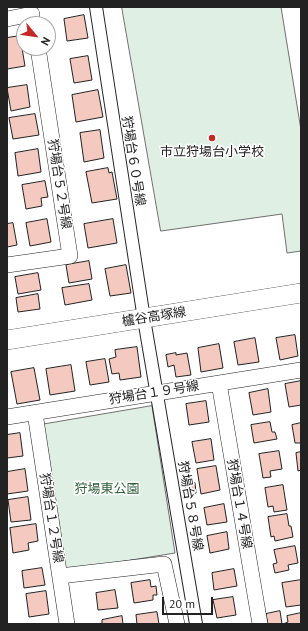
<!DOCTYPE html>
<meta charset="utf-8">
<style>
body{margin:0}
#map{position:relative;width:308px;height:631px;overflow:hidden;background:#fff;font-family:"PT Sans",sans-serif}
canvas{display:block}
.frame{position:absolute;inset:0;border:8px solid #222;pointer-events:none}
.north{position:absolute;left:16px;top:16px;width:40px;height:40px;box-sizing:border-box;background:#fff;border:1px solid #a7a7a7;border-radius:50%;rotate:119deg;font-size:11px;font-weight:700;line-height:16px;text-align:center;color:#222}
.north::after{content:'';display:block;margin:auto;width:14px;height:18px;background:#c62828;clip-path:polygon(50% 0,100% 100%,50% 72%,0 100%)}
.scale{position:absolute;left:162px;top:597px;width:51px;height:18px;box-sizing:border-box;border:2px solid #222;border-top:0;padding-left:5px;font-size:12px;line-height:14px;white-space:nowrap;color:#222;-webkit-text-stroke:3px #fff;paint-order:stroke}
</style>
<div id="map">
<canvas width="308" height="631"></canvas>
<div class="frame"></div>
<div class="north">N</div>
<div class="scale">20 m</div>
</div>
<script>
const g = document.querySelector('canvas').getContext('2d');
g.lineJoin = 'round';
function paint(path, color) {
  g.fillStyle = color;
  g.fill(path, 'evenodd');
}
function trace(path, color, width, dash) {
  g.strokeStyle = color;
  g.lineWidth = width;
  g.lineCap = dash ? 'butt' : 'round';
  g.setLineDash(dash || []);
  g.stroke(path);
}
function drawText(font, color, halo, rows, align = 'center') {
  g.font = font + ' "PT Sans","Noto Sans JP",sans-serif';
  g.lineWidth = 3;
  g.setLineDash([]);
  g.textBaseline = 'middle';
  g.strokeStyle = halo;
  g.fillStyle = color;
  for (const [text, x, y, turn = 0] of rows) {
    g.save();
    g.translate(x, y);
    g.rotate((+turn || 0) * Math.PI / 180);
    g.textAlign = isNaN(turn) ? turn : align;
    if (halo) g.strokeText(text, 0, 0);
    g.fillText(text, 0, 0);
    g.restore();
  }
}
const green = new Path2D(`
 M122,7H281L301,130V251L287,253L282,214L161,231Z
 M152,406L175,553L63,571L40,425Z`);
paint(green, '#e0efe3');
trace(green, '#6f6f6f', 1);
const building = new Path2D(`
 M84,15L88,38L67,41L64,19Z
 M20,36L25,66L7,69V38Z
 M88,56L92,80L74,83L70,59Z
 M27,85L30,107L11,111L7,88Z
 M98,90L103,117L76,122L72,95Z
 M35,114L39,135L13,139L9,118Z
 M100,130L104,158L84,162L80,133Z
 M38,149L41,172L18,176L15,153Z
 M108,168L109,173L112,172L117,199L92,203L86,172Z
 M45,181L48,197L41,198L42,206L26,209L22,185Z
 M47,219L51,242L30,246L26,223Z
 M113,219L117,243L88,248L84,224Z
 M13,223L17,245L7,247V224Z
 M89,261L92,279L69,283L66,265Z
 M126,265L131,293L110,296L105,269Z
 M38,273L41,290L18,294L15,277Z
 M89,284L92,300L65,305L62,288Z
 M38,294L40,309L18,312L16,298Z
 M295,335L298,356L280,360L276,338Z
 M255,338L259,362L238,365L234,342Z
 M219,344L223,368L201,372L198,348Z
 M137,347L141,377L120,380L119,373L112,374L109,359L116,357L115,350Z
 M176,353V355L187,353L191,375L176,377L174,365L168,367L166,355Z
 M105,359L109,382L90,385L86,362Z
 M71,365L75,391L50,395L46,369Z
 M34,368L40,400L17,404L11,372Z
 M301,381V405L289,407L285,384Z
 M268,389L271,412L253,415L249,393Z
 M206,401L209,422L189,425L186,404Z
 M270,422L272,432H275L277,439L254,443L251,425Z
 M301,423V443H295L292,425Z
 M20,433L23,456L7,458V435Z
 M211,439L214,460L196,463L192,442Z
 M279,451L282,469L270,471L271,477L263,478L259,454Z
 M301,452V470L298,471L296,453Z
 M216,466L220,490L201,494L197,469Z
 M25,469L28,491L7,494V472Z
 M195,483L196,493L187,495L185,485Z
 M283,485L287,510L274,512L273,506L268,507L265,488Z
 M28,497L31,520L11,522L8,500Z
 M224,504L227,522L207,525L204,508Z
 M287,514L289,526H291L293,537L275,541L274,536L271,537L268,517Z
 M36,524L38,541L28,543L29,550L13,553L10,528Z
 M227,532L229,549L210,553L207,536Z
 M295,546L298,563L288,565L289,570L275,573L273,564L277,563L274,550Z
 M42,568L45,585L24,588L22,571Z
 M234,569L237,586L214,590L212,573Z
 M150,580L151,587L156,586L157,595H153V600L134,603L131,583Z
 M301,580V605L286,607L282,583Z
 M115,590L118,608L98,610L96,593Z
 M46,591L49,614L29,617L26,594Z
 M233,597L236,615L217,618L213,600Z
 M280,611L282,624H268L266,614Z
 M157,612L159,624H137L136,615Z
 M301,613V624H283L288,622L287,616Z
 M122,616L123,624H102V620Z`);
paint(building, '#f3c9c0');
trace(building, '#222', 1);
const pedestrian = new Path2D(`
 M96,7L144,319L196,624`);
const minor = new Path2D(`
 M7,19L32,14
 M7,265L70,256L38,48
 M219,383L260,624
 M35,413L67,624
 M7,417L301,370
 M60,576L164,564L177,624`);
const tertiary = new Path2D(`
 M7,340L301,293`);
trace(pedestrian, '#222', 14);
trace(minor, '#222', 16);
trace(tertiary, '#222', 20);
trace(pedestrian, '#fff', 12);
trace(minor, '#fff', 15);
trace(tertiary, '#fff', 19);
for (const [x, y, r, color] of [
 [212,138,4,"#c62828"]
]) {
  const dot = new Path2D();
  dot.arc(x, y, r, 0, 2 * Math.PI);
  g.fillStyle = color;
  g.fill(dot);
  trace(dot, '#fff', 1.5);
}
drawText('13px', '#222', '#fff', [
 ["市立狩場台小学校",212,152]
]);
drawText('13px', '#222', '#fff', [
 ["狩場台６０号線",133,161,81],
 ["狩場台５２号線",59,184,81],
 ["櫨谷高塚線",154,317,-9],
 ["狩場台１９号線",154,393,-9],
 ["狩場台１４号線",239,504,80],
 ["狩場台５８号線",190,506,80],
 ["狩場台１２号線",51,518,81]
]);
drawText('13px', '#2f5e38', '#fff', [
 ["狩場東公園",107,489]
]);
</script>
